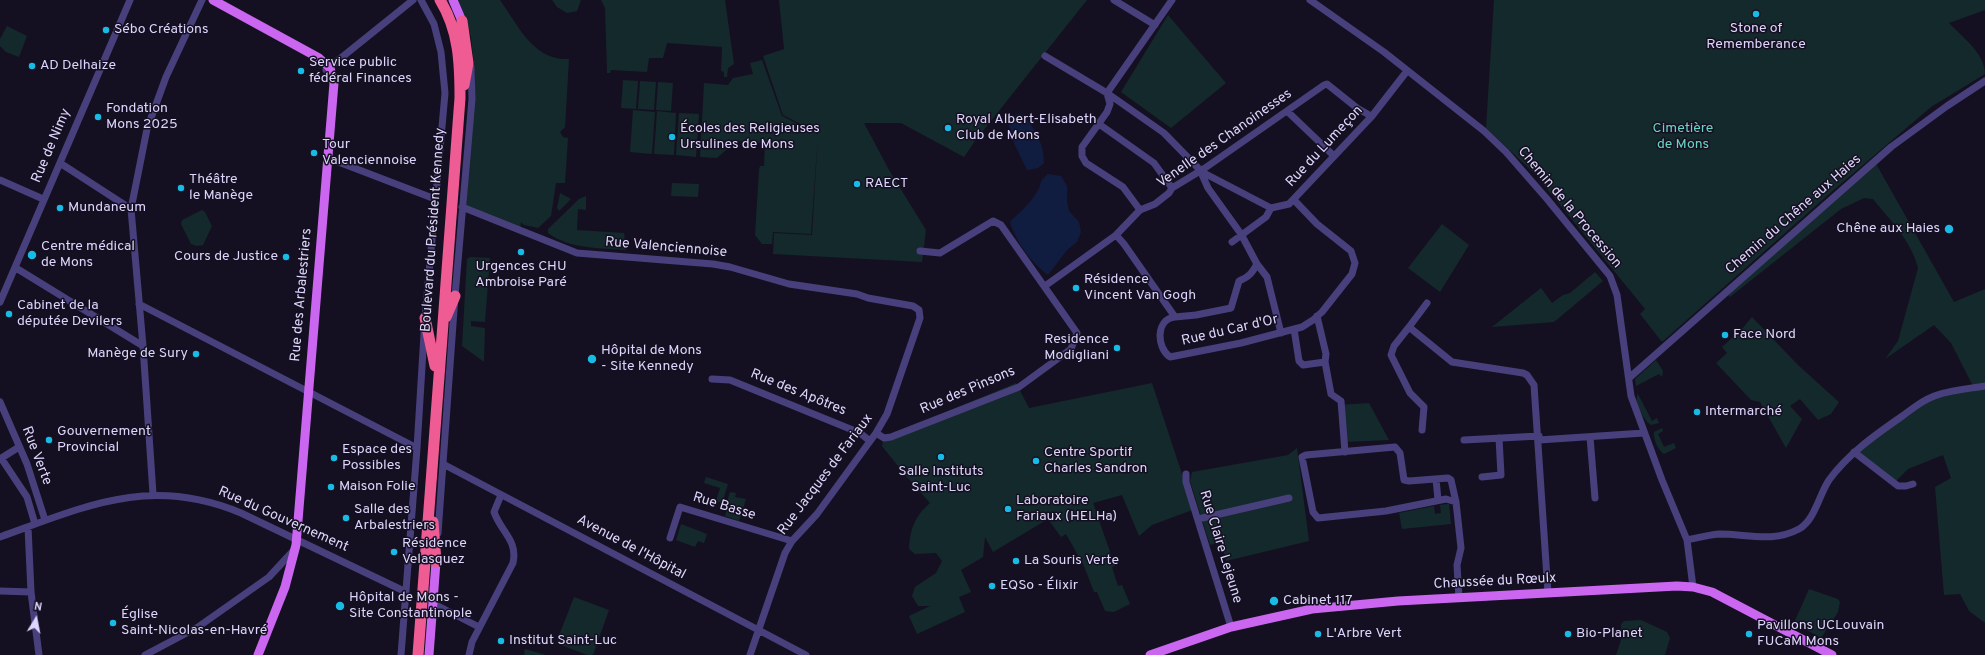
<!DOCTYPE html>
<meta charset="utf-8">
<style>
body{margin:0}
#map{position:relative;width:1985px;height:655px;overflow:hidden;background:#151021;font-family:Overpass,sans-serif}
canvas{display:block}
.north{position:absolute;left:16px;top:599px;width:40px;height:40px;-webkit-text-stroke:3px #151021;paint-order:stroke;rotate:10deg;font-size:11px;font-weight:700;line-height:16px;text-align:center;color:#ddd5fb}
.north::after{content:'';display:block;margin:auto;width:14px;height:18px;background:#ddd5fb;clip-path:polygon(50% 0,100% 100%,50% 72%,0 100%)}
</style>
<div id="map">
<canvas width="1985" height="655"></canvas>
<div class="north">N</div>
</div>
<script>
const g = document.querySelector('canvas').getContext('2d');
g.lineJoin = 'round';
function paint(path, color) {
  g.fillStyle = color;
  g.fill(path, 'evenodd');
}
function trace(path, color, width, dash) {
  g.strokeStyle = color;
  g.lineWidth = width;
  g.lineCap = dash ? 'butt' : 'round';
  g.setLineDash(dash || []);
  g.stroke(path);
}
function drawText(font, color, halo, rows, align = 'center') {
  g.font = font + ' Overpass,sans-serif';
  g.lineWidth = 3;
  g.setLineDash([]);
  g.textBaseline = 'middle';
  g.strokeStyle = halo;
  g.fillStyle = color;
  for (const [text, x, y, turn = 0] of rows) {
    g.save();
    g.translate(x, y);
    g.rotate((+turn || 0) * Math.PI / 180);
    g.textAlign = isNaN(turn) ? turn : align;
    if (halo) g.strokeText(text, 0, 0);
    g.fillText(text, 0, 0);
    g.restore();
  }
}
paint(new Path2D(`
 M458,0H500C518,25 533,61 569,59L565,127L560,132L563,137L568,138L565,183H556L551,216L538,228L524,225L521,222L520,231L466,209L475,76L471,37Z
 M552,0H581L577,11L567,13L557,7Z
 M601,0H725L734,64L728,68L727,77H724V72L721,71L722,47L667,43L663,58H649L647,72L611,70L610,73H607L605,8Z
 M779,0H1087L975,141L964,157L901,123H864L889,170L926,230L922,262L773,254L774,233L812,235L818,133L783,115L763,56L784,49Z
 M1494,0H1985V10L1949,23C1962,37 1985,53 1985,74L1931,107L1829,194L1662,342L1640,314L1645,309L1535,174L1486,128Z
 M1168,15L1226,83L1171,128L1121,92Z
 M7,26L27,36L19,57L6,52L0,46V39Z
 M762,60L782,116L818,134L811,234L773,232L772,244H762L755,235L759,170L760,166H764L765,143L736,141L717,158L700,157L704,83L728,85L733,78L753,74L750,63Z
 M623,80L638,81L636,109L621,108Z
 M640,81L656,82L654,110L638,109Z
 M658,82L673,83L671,111L656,110Z
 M633,110L655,112L652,154L630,152Z
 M657,111L676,113L674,155L654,154Z
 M679,113L699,114L696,157L676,155Z
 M1875,162L1954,302L1985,289V623L1969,611L1960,594L1944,595L1935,487L1951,478L1943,455L1908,469L1894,483L1854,452L1925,400L1974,388L1951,343L1934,325L1885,359L1898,341L1918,268C1912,242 1890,220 1873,199L1864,198L1841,209L1730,297L1725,292Z
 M672,183L699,184L698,197L671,196Z
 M560,193L571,199L559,211L557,208Z
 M586,196V210L578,209L577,230L624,233L626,250C601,248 569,249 548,233V229L579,199Z
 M202,210L205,212L212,226L203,245L197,246L191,244L181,224L182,220Z
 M1442,224L1469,245L1440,292L1408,268Z
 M470,257L490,258L485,322L471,321V326L485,328L484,362L462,346L467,259Z
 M1595,272L1603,281L1554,322L1492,327L1541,288L1552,303L1563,295L1570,293Z
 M1752,317L1798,365L1839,402L1831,414L1818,420L1800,399L1790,406L1802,419L1786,448L1760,402L1751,400L1716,363L1727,353L1722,347L1742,329Z
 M1656,360L1663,371L1662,377L1659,374L1636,386L1635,379Z
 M1016,383L1029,408L1152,383L1183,477L1195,509L1152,525L1139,536L1122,495L1093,503L1115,566L1112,567L1118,586L1122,585L1130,604L1114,612L1105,611L1097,592H1094L1084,566L1066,534L1061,537L1048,519L993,552L985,537L983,557L961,570L971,592L959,597L965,612L917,634L909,616L930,606H918L912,596L915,587L936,573L942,561L936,553L915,554L909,549C910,529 915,516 930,503L906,476L882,446L884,438Z
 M1638,394L1652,421L1657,418L1659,423L1651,425C1644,421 1633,400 1638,394Z
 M1369,403L1389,440L1344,442L1338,405Z
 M1662,428L1663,431L1658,434L1664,447L1674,443L1676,448L1664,454C1658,450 1653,439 1654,432Z
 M1297,448L1309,541L1226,561L1221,542L1210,545L1190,481L1192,472L1288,455Z
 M706,477L728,484L722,503L716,501L720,488L704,483Z
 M730,492L736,493L735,497L746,499L739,521L725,516L727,509L725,508Z
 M1447,504H1449L1451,524L1402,529L1399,513L1434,506L1435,514L1441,513L1440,505Z
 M681,524L707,534L704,543L698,541L695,547L676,540Z
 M1809,589L1838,599L1840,602L1838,612L1821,638L1794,623Z
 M574,597L609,610L593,655H587L556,643Z
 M1641,620L1667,632L1670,638L1665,655H1616L1621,640V624L1624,621Z
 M525,649L546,655H524Z`), '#14292b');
paint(new Path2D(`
 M1017,114L1024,115C1035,130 1044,143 1044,163L1038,168L1027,170L1014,143L1008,122L1012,116Z
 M1048,174L1061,176L1067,186V202L1069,211L1079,222L1081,232L1077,242L1067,250L1048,275C1032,263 1016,242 1010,222C1019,213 1030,204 1037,192C1043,183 1037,183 1048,174Z`), '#111d40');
trace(new Path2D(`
 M1114,0L1155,25
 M1172,0L1107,93L1164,133L1202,172L1271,208L1289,204L1372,116L1407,71
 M1310,0L1384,52L1484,131L1506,152L1547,199L1610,276L1617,295L1631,396L1662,480L1687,540L1693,587
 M1045,56L1107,93L1110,104L1107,112L1082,147V156L1086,163L1123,187L1140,210
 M326,70L413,0
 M1287,111L1334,156
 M1099,124L1154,163L1172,188
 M328,158L435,199
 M60,163L131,209
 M0,180L43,199
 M462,207L577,253L713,264L730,267L789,284L857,294L868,298L913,306L919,310L920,318L887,414L876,433L817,514L792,541L785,553L750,655
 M1116,235L1124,244L1175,317L1196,315L1231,308L1239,281C1249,277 1252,273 1257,264L1241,234L1208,188L1200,170
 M1232,242L1266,217L1271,208
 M1257,264L1267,277L1281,333
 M16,268L143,346
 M1045,286L1116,235L1140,210L1155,204L1169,193L1172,188L1205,168L1324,85L1327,84L1357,108L1371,116
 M0,302L130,0
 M139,304L417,448
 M1175,317C1156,319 1156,347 1170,357L1241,343L1302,327L1313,320L1322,312L1352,274L1355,263L1351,251L1317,224L1294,200
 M1409,327L1427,303
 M1294,329L1299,361L1303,365L1325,362L1326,354L1317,316
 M1325,362L1331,394L1341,401L1345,452
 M1629,378L1891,147L1947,106L1985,81
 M712,379L730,380L860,433L870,441
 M0,402L27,464L45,520
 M1422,430L1424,407L1410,393L1391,355L1394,346L1409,327L1452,362L1523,373L1527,375L1534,385L1548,593
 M876,433L884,438L891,437L1019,387L1071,349L1077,333L1001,225L993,221L940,253L920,251
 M1590,437L1595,498
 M1464,440L1539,436
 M1539,440L1644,433
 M1854,452L1898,486H1906L1913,484
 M1,458L27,497L35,524
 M0,459L19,447
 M443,464L806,655
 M1186,474V482L1231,627
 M1482,477L1501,475L1499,438
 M1436,479L1438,500
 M153,494L143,346L131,209L147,129L166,77L202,0
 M1456,502L1446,499L1386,511L1318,518L1313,512L1302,457L1306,455L1395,447L1400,453L1404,480L1409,481L1448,478L1451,480L1456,502L1461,548L1457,565L1459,598
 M1198,519L1289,498
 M28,527L31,592L39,655
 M438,533L455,296L472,99L471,67
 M0,537C86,506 150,475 241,513L406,592
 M670,538L680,507L792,541
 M1687,540C1697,538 1708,535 1719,534C1747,534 1773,543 1799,529C1815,520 1819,495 1829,480C1848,454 1875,435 1901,417C1911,410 1921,401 1932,397C1948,390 1968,389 1985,386
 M0,591L31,592
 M433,606H438L479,627
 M145,655L198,627L269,577L294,550
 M401,655L417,448L425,318L445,93L441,52L434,24L421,0
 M469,655L472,642L513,563C518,540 501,532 494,512L501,495`), '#48407c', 7);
trace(new Path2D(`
 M213,0L319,58L330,68L334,83L296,545L285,587L258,655
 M453,0L462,21
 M429,655L436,562
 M1150,655L1231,627L1312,609L1398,601L1677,586L1693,587L1712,592L1832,655`), '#ca66f0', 9);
trace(new Path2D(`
 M462,21L468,63L464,85
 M446,317L455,296
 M425,318L435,366
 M433,522L436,562
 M418,655L460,98C460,63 459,31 440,0`), '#ef5c93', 11);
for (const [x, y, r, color] of [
 [1756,14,4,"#17bbe5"],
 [106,30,4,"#17bbe5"],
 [32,66,4,"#17bbe5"],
 [301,71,4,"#17bbe5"],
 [98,117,4,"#17bbe5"],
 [948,128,4,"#17bbe5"],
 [672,137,4,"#17bbe5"],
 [314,153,4,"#17bbe5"],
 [857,184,4,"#17bbe5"],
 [181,188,4,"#17bbe5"],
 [60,208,4,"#17bbe5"],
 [1949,229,5,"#17bbe5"],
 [521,252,4,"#17bbe5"],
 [32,255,5,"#17bbe5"],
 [286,257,4,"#17bbe5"],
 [1076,288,4,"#17bbe5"],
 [9,314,4,"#17bbe5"],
 [1725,335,4,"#17bbe5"],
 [1117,348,4,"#17bbe5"],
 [196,354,4,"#17bbe5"],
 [592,359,5,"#17bbe5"],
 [1697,412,4,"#17bbe5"],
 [49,440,4,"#17bbe5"],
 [941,457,4,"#17bbe5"],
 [334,458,4,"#17bbe5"],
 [1036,461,4,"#17bbe5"],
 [331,487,4,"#17bbe5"],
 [1008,509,4,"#17bbe5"],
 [346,518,4,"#17bbe5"],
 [394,552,4,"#17bbe5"],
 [1016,561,4,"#17bbe5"],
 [992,586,4,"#17bbe5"],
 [1274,601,5,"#17bbe5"],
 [340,606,5,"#17bbe5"],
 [113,623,4,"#17bbe5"],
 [1318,634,4,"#17bbe5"],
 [1568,634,4,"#17bbe5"],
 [1749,634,4,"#17bbe5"],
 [501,641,4,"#17bbe5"]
]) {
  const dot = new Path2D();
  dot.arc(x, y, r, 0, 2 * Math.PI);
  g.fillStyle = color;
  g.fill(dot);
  trace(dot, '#151021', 1.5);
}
drawText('14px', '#ddd5fb', '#151021', [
 ["Stone of",1756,29,"center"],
 ["Rememberance",1756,45,"center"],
 ["Sébo Créations",114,30],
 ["Service public",309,63],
 ["fédéral Finances",309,79],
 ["AD Delhaize",40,66],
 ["Fondation",106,109],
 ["Mons 2025",106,125],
 ["Royal Albert-Elisabeth",956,120],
 ["Club de Mons",956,136],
 ["Écoles des Religieuses",680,129],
 ["Ursulines de Mons",680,145],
 ["Tour",322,145],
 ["Valenciennoise",322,161],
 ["Théâtre",189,180],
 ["le Manège",189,196],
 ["RAECT",865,184],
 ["Mundaneum",68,208],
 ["Chêne aux Haies",1940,229,"right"],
 ["Centre médical",41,247],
 ["de Mons",41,263],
 ["Cours de Justice",278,257,"right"],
 ["Urgences CHU",521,267,"center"],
 ["Ambroise Paré",521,283,"center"],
 ["Résidence",1084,280],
 ["Vincent Van Gogh",1084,296],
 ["Cabinet de la",17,306],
 ["députée Devilers",17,322],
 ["Face Nord",1733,335],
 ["Residence",1109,340,"right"],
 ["Modigliani",1109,356,"right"],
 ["Hôpital de Mons",601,351],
 ["- Site Kennedy",601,367],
 ["Manège de Sury",188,354,"right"],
 ["Intermarché",1705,412],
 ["Gouvernement",57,432],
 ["Provincial",57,448],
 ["Espace des",342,450],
 ["Possibles",342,466],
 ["Centre Sportif",1044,453],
 ["Charles Sandron",1044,469],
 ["Salle Instituts",941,472,"center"],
 ["Saint-Luc",941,488,"center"],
 ["Maison Folie",339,487],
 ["Laboratoire",1016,501],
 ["Fariaux (HELHa)",1016,517],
 ["Salle des",354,510],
 ["Arbalestriers",354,526],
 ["Résidence",402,544],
 ["Velasquez",402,560],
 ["La Souris Verte",1024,561],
 ["EQSo - Élixir",1000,586],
 ["Hôpital de Mons -",349,598],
 ["Site Constantinople",349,614],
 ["Cabinet 117",1283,601],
 ["Église",121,615],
 ["Saint-Nicolas-en-Havré",121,631],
 ["Pavillons UCLouvain",1757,626],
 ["FUCaM Mons",1757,642],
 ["L'Arbre Vert",1326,634],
 ["Bio-Planet",1576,634],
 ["Institut Saint-Luc",509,641]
], 'left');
drawText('14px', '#68d4c4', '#151021', [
 ["Cimetière",1683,129],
 ["de Mons",1683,145]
]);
drawText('14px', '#ddd5fb', '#151021', [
 ["Venelle des Chanoinesses",1225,139,-35],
 ["Rue de Nimy",52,146,-67],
 ["Rue du Lumeçon",1325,147,-47],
 ["Chemin de la Procession",1569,208,50],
 ["Chemin du Chêne aux Haies",1794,215,-41],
 ["Boulevard du Président Kennedy",434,230,-86],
 ["Rue Valenciennoise",666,248,5],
 ["Rue des Arbalestriers",302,295,-85],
 ["Rue du Car d'Or",1230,331,-13],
 ["Rue des Pinsons",968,391,-23],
 ["Rue des Apôtres",798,393,22],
 ["Rue Verte",36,456,69],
 ["Rue Jacques de Fariaux",826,475,-53],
 ["Rue Basse",724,507,17],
 ["Rue du Gouvernement",283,520,24],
 ["Rue Claire Lejeune",1220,547,73],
 ["Avenue de l'Hôpital",631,548,28],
 ["Chaussée du Rœulx",1495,582,-3]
]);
</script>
